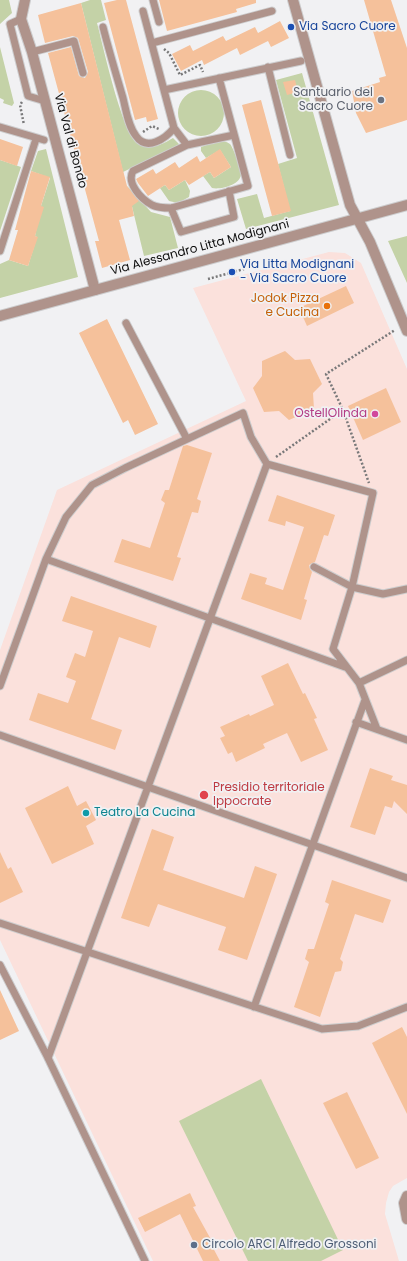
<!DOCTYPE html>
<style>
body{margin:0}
canvas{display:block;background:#f1f1f3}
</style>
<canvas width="407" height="1261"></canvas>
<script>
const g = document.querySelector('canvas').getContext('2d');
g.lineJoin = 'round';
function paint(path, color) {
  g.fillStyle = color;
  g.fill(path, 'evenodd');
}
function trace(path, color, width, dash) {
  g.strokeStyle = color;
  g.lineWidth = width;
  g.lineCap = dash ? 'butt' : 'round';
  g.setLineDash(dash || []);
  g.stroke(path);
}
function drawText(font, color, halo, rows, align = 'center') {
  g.font = font + ' Poppins,sans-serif';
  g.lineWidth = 3.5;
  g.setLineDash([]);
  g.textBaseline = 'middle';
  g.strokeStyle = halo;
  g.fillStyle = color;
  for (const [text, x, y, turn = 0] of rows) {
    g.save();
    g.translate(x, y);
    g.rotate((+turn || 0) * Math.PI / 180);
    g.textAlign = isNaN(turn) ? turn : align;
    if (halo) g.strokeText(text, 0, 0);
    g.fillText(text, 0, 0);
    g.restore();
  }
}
paint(new Path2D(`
 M329,252L345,253L361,263L407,369V1178L393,1186L389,1192L386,1203L385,1214L399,1261H153L0,940V650L57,490L246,401L193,288Z`), '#fbe1dc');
paint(new Path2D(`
 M0,0H9L12,13L0,24Z
 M90,0H101L106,20L97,23C103,45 122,134 138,144C150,151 163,144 173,138L180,145L123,172L81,3Z
 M0,47L14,103L12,106L3,103L4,100L0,98Z
 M302,73L339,205L246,229L237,199L257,194L264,218L290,211L278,164L297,158L276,80Z
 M178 113a23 23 0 1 1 46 0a23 23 0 1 1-46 0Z
 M218,141C222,141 226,141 230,144C233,147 241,169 241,174C241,185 220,190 212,188L203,176L210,172L214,178L231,167L220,150L206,158L201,151V147Z
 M46,149L78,277L0,298V264L9,260L28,266L37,237L35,236L41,206L50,178L31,171L38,151Z
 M0,160L21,167L0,231Z
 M185,180L190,191L189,197L178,203L169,201L160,188L165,185L169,190Z
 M127,186L151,212L170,217L178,248L144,256Z
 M407,236V283L388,241Z
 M261,1079L343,1250L321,1261H248L179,1121Z`), '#c4d2a7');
paint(new Path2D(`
 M117,0H126L158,119L147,122L146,117L135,120L104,3Z
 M159,0H256V3L236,9L237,12L167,31Z
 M364,0H391L407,48V120L366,133L356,113L352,91L380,82L379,78L386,76Z
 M81,3L127,186L139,201L132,206L134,216L119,220L130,260L102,268L95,241H99L48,53L71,47L79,76L85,78L88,72L78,38L73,36L45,43L38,15Z
 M280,21L289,38L271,47L268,41L240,55L237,48L204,65L202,60L181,71L172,54L190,45L193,51L223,36L226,41L255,27L258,33Z
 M295,80L298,92L287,95L283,82Z
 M261,100L291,211L272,216L242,105Z
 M0,139L23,147L17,166L0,160Z
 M220,149L231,167L214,178L210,172L189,185L185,180L169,190L165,185L148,196L138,183L136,179L153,169L156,174L175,162L179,168L197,156L200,162Z
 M31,171L50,177L41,206L44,207L35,236L38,237L28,266L9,260L18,230H15Z
 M346,286L354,303L307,326L299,308Z
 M107,319L158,424L135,435L128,420L123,423L79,333Z
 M285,351L295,360L310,359L322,384L313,393L314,409L289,420L279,411L264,412L253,388L262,376V361Z
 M386,388L401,422L363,440L348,406Z
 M187,445L212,453L197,499L201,501L198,513L192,512L177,557L181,558L173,581L114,562L122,539L150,548L165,503L161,500L165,490H169L183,446Z
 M277,495L335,515L328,536L324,535L315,562L309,565L310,569L312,572L304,599L307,600L301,620L241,599L250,573L267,578L265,584L283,590L304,527L286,521L285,526L268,521Z
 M71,596L157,626L150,648L119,637L91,719L122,730L115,750L29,720L38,693L68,703L76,681L66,677L75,653L85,657L93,631L62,621Z
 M288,663L303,694L305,693L317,718L314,719L328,750L301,762L287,733L263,744L265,748L236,762L232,752L228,754L220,738L225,736L220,727L249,714L250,716L274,705L261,676Z
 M370,768L393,776L391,780L407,785V814L394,801L392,808L385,806L375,835L350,827Z
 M68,786L77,806L86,801L96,820L86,826L94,844L52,864L25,808Z
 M152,829L174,837L163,870L244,898L255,866L277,874L247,960L218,950L226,927L158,904L149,927L121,918Z
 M0,852L8,869L11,867L23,892L0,903Z
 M332,880L391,900L383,923L355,914L340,959L343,962L341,971L335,972L320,1017L294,1007L309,962L305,959L308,949H314L329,904L325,902Z
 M0,990L19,1031L0,1040Z
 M402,1027L407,1037V1114L372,1043Z
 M347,1092L379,1158L356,1169L323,1103Z
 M190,1193L196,1206L193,1207L214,1245L212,1246L220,1261H203L180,1214L145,1232L138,1218Z`), '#f5c19b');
const service = new Path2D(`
 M153,0L159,22
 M143,11L174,128L187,145
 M21,19L10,24L28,96L45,101
 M103,27C109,51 116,74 123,98C126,110 128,126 136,136C147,152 166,138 174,128
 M152,43L272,11
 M32,52L74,41L83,73
 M268,67L290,155
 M219,78L248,186L171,208C165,208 158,208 152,205C141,199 126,183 133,171L187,145L234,135
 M164,90L301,61
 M0,127L44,140
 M171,208L181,232L234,217L229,191
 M0,251L36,139
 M126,323L187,439
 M46,559L345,667
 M314,567L352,587L383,594L407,589
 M359,683L407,660
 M0,686L46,559L66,517L92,485L125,468L243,413L251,437L267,464L373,493L352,587L333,649L359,683L377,729
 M356,722L407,740
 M0,735L407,878
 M0,923L322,1029L358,1026L407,1007
 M0,965L48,1058L145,1261
 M254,1007L365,700
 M48,1058L267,464`);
const minor = new Path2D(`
 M25,0L21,19L32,52L95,290
 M293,0L350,205L370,242L407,331
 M407,1196L404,1203L407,1219`);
const tertiary = new Path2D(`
 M0,316L407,205`);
trace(service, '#cdcdce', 9);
trace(minor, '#cdcdce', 12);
trace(tertiary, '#cdcdce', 12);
trace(new Path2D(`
 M164,49L169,53L180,75L200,65L203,72
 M22,102L20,105L24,125
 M143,132L152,126L159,129
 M208,279L244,269
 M343,410L369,483
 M276,457L343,410L326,374L395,330`), '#79797a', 2.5, [2, 2]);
trace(service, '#af938b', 7);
trace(minor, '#af938b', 10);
trace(tertiary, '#af938b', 10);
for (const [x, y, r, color] of [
 [291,27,4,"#1a4fb4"],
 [381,100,4,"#6b7280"],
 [232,272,4,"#1a4fb4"],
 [327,306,4,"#e8710a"],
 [375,414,4,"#d1479c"],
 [204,795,5,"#e0444e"],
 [86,813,4,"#0f9aa8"],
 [194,1245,4,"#5c6f8a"]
]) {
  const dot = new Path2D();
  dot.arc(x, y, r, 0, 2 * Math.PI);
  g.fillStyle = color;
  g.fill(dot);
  trace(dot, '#f1f1f3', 1.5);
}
drawText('12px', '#164399', '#f1f1f3', [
 ["Via Sacro Cuore",299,27],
 ["Via Litta Modignani",240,265],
 ["- Via Sacro Cuore",240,279]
], 'left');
drawText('12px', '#5b616d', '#f1f1f3', [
 ["Santuario del",373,93],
 ["Sacro Cuore",373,107]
], 'right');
drawText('12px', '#0e0e0e', '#f1f1f3', [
 ["Via Val di Bondo",70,141,75],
 ["Via Alessandro Litta Modignani",200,248,-15]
]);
drawText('12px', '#c56008', '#f1f1f3', [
 ["Jodok Pizza",319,299],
 ["e Cucina",319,313]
], 'right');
drawText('12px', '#b23c85', '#f1f1f3', [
 ["OstellOlinda",367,414]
], 'right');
drawText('12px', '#be3a42', '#f1f1f3', [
 ["Presidio territoriale",213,788],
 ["Ippocrate",213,802]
], 'left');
drawText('12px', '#0d838f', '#f1f1f3', [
 ["Teatro La Cucina",94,813]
], 'left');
drawText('12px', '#4e5e75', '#f1f1f3', [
 ["Circolo ARCI Alfredo Grossoni",202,1245]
], 'left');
</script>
